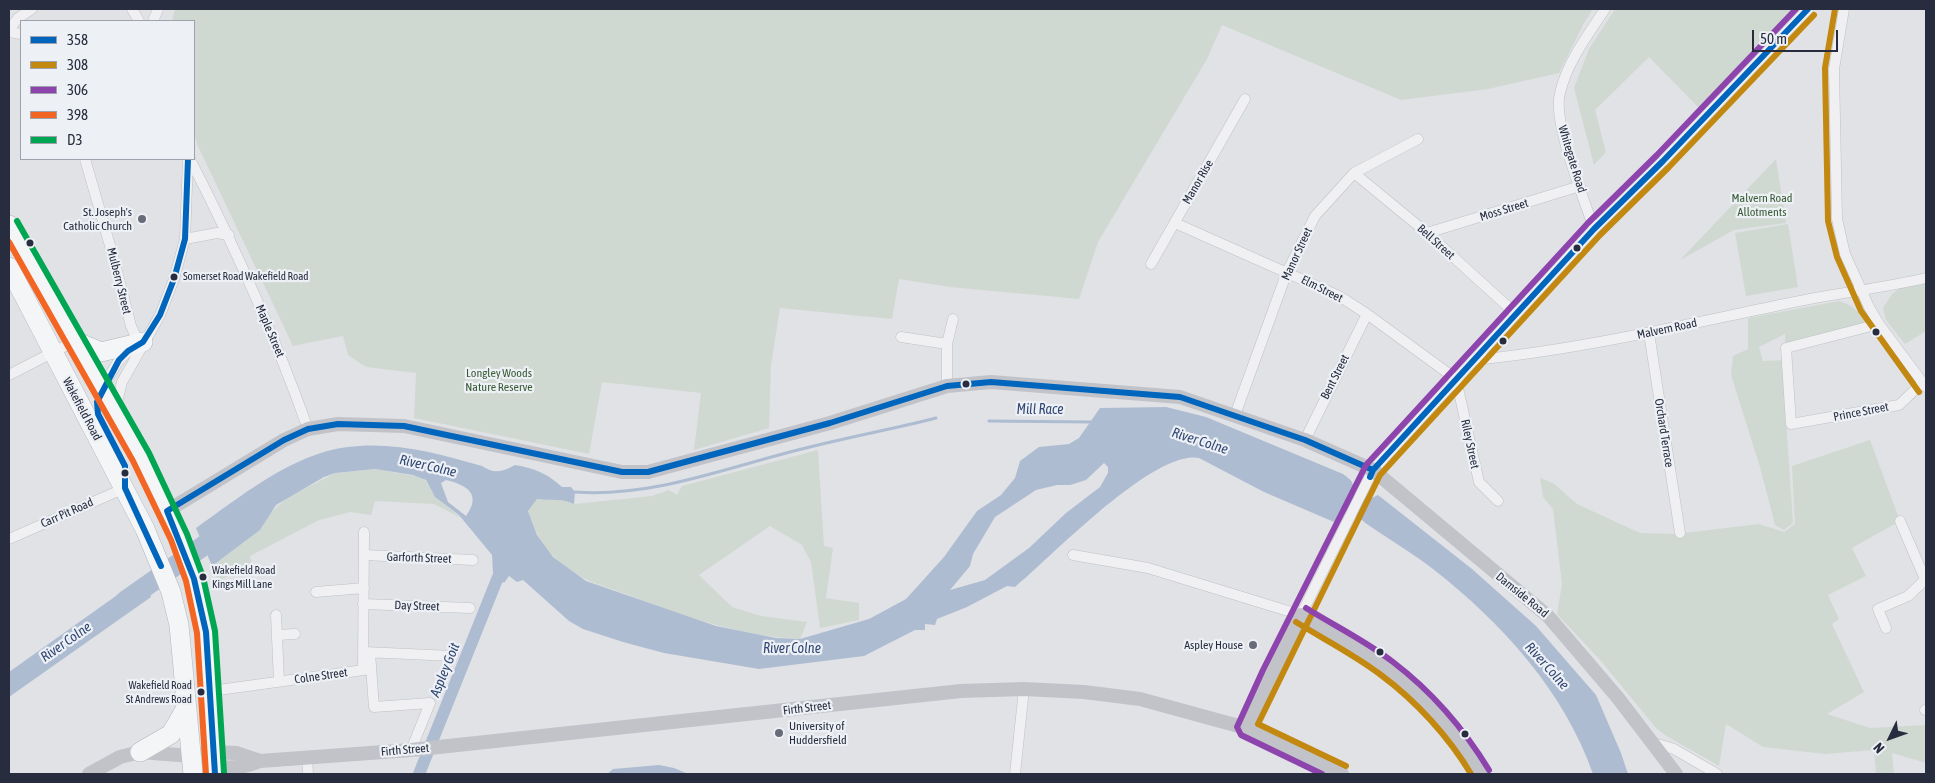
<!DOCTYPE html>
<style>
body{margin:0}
#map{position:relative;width:1935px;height:783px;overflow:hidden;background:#e0e2e6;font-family:"Asap Condensed",sans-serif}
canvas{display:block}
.frame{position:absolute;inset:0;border:10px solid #272d3f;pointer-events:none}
.legend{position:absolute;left:20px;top:20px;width:175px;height:140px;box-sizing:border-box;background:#edf0f5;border:1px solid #9ea2ac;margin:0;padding:6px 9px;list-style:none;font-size:15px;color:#272d3f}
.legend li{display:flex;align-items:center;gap:10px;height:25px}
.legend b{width:25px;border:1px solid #9ea2ac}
.north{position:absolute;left:1865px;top:713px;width:50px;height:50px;-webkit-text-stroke:4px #edf0f5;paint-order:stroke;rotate:228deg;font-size:14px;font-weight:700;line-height:20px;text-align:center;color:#272d3f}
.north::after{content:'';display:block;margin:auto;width:18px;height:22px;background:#272d3f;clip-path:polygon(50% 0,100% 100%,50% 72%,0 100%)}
.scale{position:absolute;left:1752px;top:30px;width:86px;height:22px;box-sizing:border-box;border:2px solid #272d3f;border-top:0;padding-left:6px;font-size:15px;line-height:18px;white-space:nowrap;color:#272d3f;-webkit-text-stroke:4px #edf0f5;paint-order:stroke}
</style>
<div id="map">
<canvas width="1935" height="783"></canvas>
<div class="frame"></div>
<ul class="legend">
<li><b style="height:6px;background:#0065bd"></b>358</li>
<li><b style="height:6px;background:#c38810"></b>308</li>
<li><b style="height:6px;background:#8e44ad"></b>306</li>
<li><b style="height:6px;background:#f26522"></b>398</li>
<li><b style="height:6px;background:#00a651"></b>D3</li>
</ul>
<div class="north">N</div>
<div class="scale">50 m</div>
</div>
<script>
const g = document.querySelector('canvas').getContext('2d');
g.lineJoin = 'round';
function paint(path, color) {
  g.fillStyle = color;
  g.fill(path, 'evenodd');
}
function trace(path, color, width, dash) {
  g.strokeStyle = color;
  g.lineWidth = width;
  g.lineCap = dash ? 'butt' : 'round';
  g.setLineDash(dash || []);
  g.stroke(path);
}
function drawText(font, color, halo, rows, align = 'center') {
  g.font = font + ' "Asap Condensed",sans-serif';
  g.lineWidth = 4.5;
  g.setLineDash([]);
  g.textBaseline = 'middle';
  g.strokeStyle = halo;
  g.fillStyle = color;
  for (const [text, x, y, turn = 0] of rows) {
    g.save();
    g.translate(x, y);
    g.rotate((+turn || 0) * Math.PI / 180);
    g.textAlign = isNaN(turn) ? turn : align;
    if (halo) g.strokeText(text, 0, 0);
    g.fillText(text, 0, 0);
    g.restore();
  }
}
paint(new Path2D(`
 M175,9H1593L1584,23L1559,73L1488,89L1401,100L1222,25L1207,59L1098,242L1079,299L950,287L899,279L892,319L780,308L771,365L769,428L694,450L701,393L602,382L589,454L414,418L416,373L366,367L348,355L343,336L293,346L197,144L194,133V21H172Z
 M1615,9H1793L1699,108L1649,57L1595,110L1606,152L1594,165L1574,88L1589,49Z
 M1776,159L1786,223L1734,230L1680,260Z
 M1788,224L1798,287L1746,296L1735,233Z
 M1907,282L1926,283V331L1905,344L1886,320L1883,308L1892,294Z
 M1839,301C1853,305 1860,313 1868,324L1785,345V334L1759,347L1763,361L1785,360V404L1793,523L1784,530L1775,525L1760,467L1731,375L1733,356L1748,349V318Z
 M1870,440L1900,521L1852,548L1866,576L1828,595L1839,619L1832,624L1864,692L1827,714L1870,728L1926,725V763L1892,753L1894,774H1876L1874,750L1825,754L1763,747L1726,724L1719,766L1665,735L1656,728L1601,661L1557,614L1562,584L1553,509L1543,497L1540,478L1553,483L1577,504L1640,533L1676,534L1759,524L1784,532L1795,524L1792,466Z
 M818,450L824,546L833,548L826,598L859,603V620L820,628L811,562L802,545L770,526L699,575L732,607L761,616L807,622L800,639C740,636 686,617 631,596C600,584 580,582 554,557C541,545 534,528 528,511L537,499C551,501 562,498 575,504L652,496L669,490L677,495L682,486Z
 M375,469L421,477C429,482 430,492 438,499C446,506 455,512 463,519L434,504L375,501L371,515L350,512L319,520L250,556L252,565L218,581L212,566L260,530L270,513L287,498L335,473Z`), '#d0d9d1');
paint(new Path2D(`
 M1166,407L1206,417L1343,474C1346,476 1350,479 1352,482C1357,492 1340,515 1334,522L1264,492L1199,458C1154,449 1051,557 1015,587L1007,586L967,607L937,619L935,625L925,624V630H915L864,656L759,669L664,653L623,642L583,629L569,621L523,580L517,582L509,576L504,583L493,573L492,555L459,515L435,497L426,480L413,475L375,469L335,473L324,477L276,505L260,530L212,566L196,528C240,497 292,454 347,447C393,441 438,453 482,466C494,474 503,472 515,465C534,468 548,474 562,487H571L575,492L574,504C562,498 551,501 537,499L528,511L537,535L553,557L586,581L716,626L776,638L800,639L869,619L906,599L944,557L977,511L1001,495L1015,478L1020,461L1039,447L1069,444L1079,438L1100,408ZM1104,463L1108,467V473L1100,487L1066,513L1029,548L985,580L950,590L970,566L973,554L995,517L1036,490L1057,485H1070L1086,480ZM446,480C467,485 482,494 466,516L448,502L441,483Z
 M1378,495L1472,569L1536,626L1596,695L1621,753L1628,774H1593C1564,691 1502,623 1433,569C1411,552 1387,538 1364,522L1370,499Z
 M144,576L151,597L9,697V672Z
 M659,765L674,768L688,774H607L613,769Z`), '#aebcd2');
trace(new Path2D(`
 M989,421L1091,422
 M575,492C654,498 730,466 806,448C849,437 893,429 936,418`), '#aebcd2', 3);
trace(new Path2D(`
 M419,774L498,577`), '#aebcd2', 12);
trace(new Path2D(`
 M1325,489L1390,524
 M125,601L226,530`), '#aebcd2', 20);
const street = new Path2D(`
 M132,9L139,21
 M1844,9L1834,69L1837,219L1845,254L1869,307L1879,324L1926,387
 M153,21L158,9
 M9,30L18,18L32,9
 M9,32L21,34
 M85,159L115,263L131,326L135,335L143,342
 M190,159C235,247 275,336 308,429
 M1354,173L1427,233L1516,314
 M1175,223L1339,296L1367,314L1456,379L1479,482L1498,501
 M1594,229C1584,198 1552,122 1560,93C1567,62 1588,35 1605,9
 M1427,233L1580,186
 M185,239L217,233L229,235
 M1151,264L1245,99
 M1879,324L1786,348L1791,424L1899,405L1923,382
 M1649,333L1680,533
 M901,337L947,344
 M1473,360C1577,350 1678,326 1780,305C1829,294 1878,289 1926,278
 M9,375L75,341
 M947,386V344L953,319
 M102,388L119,360L131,349
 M115,410L122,382L160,315L174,279L185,239L188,159
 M1235,415L1287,272L1315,216L1354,173L1418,139
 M1305,440L1367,314
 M1900,521L1925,579
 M9,539L125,488
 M364,555L473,560
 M1073,555L1148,568L1301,615L1373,470L1594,229L1663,161L1808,9
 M316,592L364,588
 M363,604L470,608
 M276,615L279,681
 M1886,628L1878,609L1908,596L1926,579
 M277,635L295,634
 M364,652L453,656
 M370,653L374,707L430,703L411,750
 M363,670L364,532
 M211,691L371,669
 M1925,710H1926
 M1651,742L1674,749L1717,774
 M307,758L308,774
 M1015,774L1024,689`);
const highway = new Path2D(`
 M9,225L141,457L179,537L194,579L206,632L215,774
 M9,267L145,529L171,592L179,625L193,774
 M75,341L101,352L143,342
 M140,752L171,734L186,708`);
trace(street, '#bec0c4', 11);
trace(highway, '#b2b5bb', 20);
trace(street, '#f0f0f2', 10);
trace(new Path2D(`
 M167,511L284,440L308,429L338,424L404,426L622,472H648L830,423L947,386L991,382L1180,397L1305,440L1373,470L1548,616L1618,698L1676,774
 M1246,728L1301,615C1329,633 1361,649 1388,669C1419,693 1463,740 1481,774
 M191,756C216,768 233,772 260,761L411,750L961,691L1024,689L1084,692L1140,699L1246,728L1342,774
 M89,774L120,757L140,752L191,756L214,752L236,753L260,761`), '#c1c3c8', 14);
trace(highway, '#f4f5f6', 19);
trace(new Path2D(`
 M1370,477L1373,470L1594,229L1663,161L1808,9
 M161,566L125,488V466L98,414L97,402L119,360L128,351L143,342L160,315L174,279L185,239L188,159
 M215,774L206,632L194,579L167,511L284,440L308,429L338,424L404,426L622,472H648L830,423L947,386L991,382L1180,397L1305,440L1373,470`), '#0065bd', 6);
trace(new Path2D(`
 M1835,9L1825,68L1828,221L1837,257L1861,311L1919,392
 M1296,622C1325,640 1355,655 1381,675C1416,701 1449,737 1471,774
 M1346,766L1258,724L1380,475L1600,235L1669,167L1814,15`), '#c38810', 6);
trace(new Path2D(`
 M1306,608C1335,626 1366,641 1393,662C1431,691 1464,729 1489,770
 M1322,774L1241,735L1237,727L1263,670L1366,465L1588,223L1657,155L1796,9`), '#8e44ad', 6);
trace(new Path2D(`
 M9,242L133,461L171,540L186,581L197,633L206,774`), '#f26522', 6);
trace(new Path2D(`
 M17,221L149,453L187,534L203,577L215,631L224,773`), '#00a651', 6);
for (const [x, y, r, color] of [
 [142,219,5,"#686c79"],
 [30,243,4.5,"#272d3f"],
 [1577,248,4.5,"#272d3f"],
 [174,277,4.5,"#272d3f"],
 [1876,332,4.5,"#272d3f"],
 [1503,341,4.5,"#272d3f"],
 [966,384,4.5,"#272d3f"],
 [125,473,4.5,"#272d3f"],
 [203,577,4.5,"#272d3f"],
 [1253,645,5,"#686c79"],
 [1380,652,4.5,"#272d3f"],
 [201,692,4.5,"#272d3f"],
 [779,733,5,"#686c79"],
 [1465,734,4.5,"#272d3f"]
]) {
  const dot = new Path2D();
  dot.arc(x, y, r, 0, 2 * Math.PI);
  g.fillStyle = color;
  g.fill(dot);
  trace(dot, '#edf0f5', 2);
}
drawText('11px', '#272d3f', '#edf0f5', [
 ["Somerset Road Wakefield Road",183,277],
 ["Wakefield Road",212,571],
 ["Kings Mill Lane",212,585],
 ["Wakefield Road",192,686,"right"],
 ["St Andrews Road",192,700,"right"]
], 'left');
drawText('12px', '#272d3f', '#edf0f5', [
 ["Whitegate Road",1572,159,73],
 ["Manor Rise",1198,182,-60],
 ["Moss Street",1504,210,-17],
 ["Bell Street",1436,242,42],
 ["Manor Street",1297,254,-65],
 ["Mulberry Street",119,281,76],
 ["Elm Street",1322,289,27],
 ["Malvern Road",1667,329,-12],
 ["Maple Street",270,331,67],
 ["Bent Street",1335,377,-63],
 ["Wakefield Road",82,409,62],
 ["Prince Street",1861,412,-11],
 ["Orchard Terrace",1664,433,81],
 ["Riley Street",1470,444,78],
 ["Carr Pit Road",67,513,-24],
 ["Garforth Street",419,558,2],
 ["Damside Road",1522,595,39],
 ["Day Street",417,606,2],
 ["Colne Street",321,676,-8],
 ["Firth Street",807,708,-7],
 ["Firth Street",405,750,-5]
]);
drawText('12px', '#375b34', '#edf0f5', [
 ["Malvern Road",1762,198],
 ["Allotments",1762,212],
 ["Longley Woods",499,373],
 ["Nature Reserve",499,387]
]);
drawText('12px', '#272d3f', '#edf0f5', [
 ["St. Joseph's",132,212],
 ["Catholic Church",132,226],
 ["Aspley House",1243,645],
 ["University of",789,726,"left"],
 ["Huddersfield",789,740,"left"]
], 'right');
drawText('italic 14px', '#304773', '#edf0f5', [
 ["Mill Race",1040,410],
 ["River Colne",1200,441,18],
 ["River Colne",428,466,13],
 ["River Colne",66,642,-35],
 ["River Colne",792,649],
 ["River Colne",1547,666,48],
 ["Aspley Goit",445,670,-68]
]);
</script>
